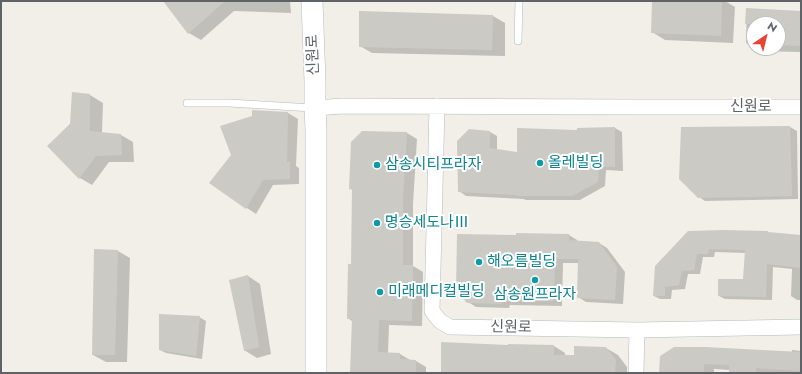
<!DOCTYPE html>
<meta charset="utf-8">
<style>
body{margin:0}
#map{position:relative;width:802px;height:374px;overflow:hidden;background:#f1efe8;font-family:Jost,sans-serif}
canvas{display:block}
.frame{position:absolute;inset:0;border:2px solid #5f6368;pointer-events:none}
.north{position:absolute;left:746px;top:16px;width:40px;height:40px;box-sizing:border-box;background:#fff;border:1px solid #bfc1c3;border-radius:50%;rotate:35deg;font-size:11px;font-weight:700;line-height:16px;text-align:center;color:#5f6368}
.north::after{content:'';display:block;margin:auto;width:14px;height:18px;background:#ea4335;clip-path:polygon(50% 0,100% 100%,50% 72%,0 100%)}
</style>
<div id="map">
<canvas width="802" height="374"></canvas>
<div class="frame"></div>
<div class="north">N</div>
</div>
<script>
const g = document.querySelector('canvas').getContext('2d');
g.lineJoin = 'round';
function paint(path, color) {
  g.fillStyle = color;
  g.fill(path, 'evenodd');
}
function trace(path, color, width, dash) {
  g.strokeStyle = color;
  g.lineWidth = width;
  g.lineCap = dash ? 'butt' : 'round';
  g.setLineDash(dash || []);
  g.stroke(path);
}
function drawText(font, color, halo, rows, align = 'center') {
  g.font = font + ' Jost,"Noto Sans KR",sans-serif';
  g.lineWidth = 4;
  g.setLineDash([]);
  g.textBaseline = 'middle';
  g.strokeStyle = halo;
  g.fillStyle = color;
  for (const [text, x, y, turn = 0] of rows) {
    g.save();
    g.translate(x, y);
    g.rotate((+turn || 0) * Math.PI / 180);
    g.textAlign = isNaN(turn) ? turn : align;
    if (halo) g.strokeText(text, 0, 0);
    g.fillText(text, 0, 0);
    g.restore();
  }
}
paint(new Path2D(`
 M164,1H290L291,13L234,11L201,40L189,33Z
 M653,1H725L735,7L733,43L665,40L652,32Z
 M747,9L801,12V52L758,51L746,43ZM754,24H778V48H754Z
 M493,16L505,23V56L372,53L360,46Z
 M90,95L103,103L102,133L121,135L133,142L134,162H109L92,185L80,178L48,146L70,124Z
 M253,111L288,113L298,119L296,166L299,168V184L273,185L256,214L247,208L211,183L232,155L253,116Z
 M790,127L797,131L798,199L705,201L699,197L682,128Z
 M615,128L622,132L623,171L606,170L605,186L580,200H526L523,199L466,196L459,191L490,132L497,136V150L518,153L578,131Z
 M407,133L417,139L413,204V266L423,272L422,326L389,325L388,353L400,354L410,360L416,361L426,367V373H351L353,322L348,318L352,265L353,190L350,189Z
 M688,232L770,234L801,236V300H797L791,296L792,269L773,267L772,300L725,299L719,296L744,280L746,253L715,252L714,257H703L700,274H688L685,289L672,290L671,299H660L654,296Z
 M569,235L577,240V241L599,243L607,248L625,272L623,304L586,302L578,297L579,263H563L562,306L510,305L509,308L476,307L468,302Z
 M118,251L130,258L127,362H106L93,355Z
 M1,260H2L1,302Z
 M248,276L260,284L271,354L257,358L244,350Z
 M199,317L206,321L202,359L166,353L160,350Z
 M554,346L565,353V356H575L606,348L618,355L627,367V373H442Z
 M792,350L801,351V373H730V370L714,369V373H660L661,357L792,353Z`), '#0003');
paint(new Path2D(`
 M163,1H225L188,34Z
 M652,1H722L721,36L651,33Z
 M746,8L801,11V46L778,45V24H745Z
 M359,11L493,15L492,50L359,47Z
 M72,92L90,94V131L121,134L122,155L96,156L79,179L47,146L70,124Z
 M252,110L288,112L287,162H290V179L263,180L246,209L209,183L231,155L220,126L252,116Z
 M790,126L792,196L698,198L679,179L681,127Z
 M615,127V167H599L598,182L572,196H517V195L458,192L457,141L469,129L490,131V148L517,152V128L577,130V128Z
 M362,131L407,132L403,198V265H413L412,321L379,320L378,352L400,353V359L416,360V373H350L352,319H347L348,264H351L352,189H349L351,142Z
 M724,230L768,231V232L801,235V268L767,264L766,297L718,296V279H743L745,250L709,249L708,254H697L694,270L682,271L679,285L665,287V296H653L655,266L688,231Z
 M516,233L569,234V240L599,242L617,267L615,300L577,298L578,259H555L554,301H502V304L467,303L456,290L457,234L516,235Z
 M94,249L118,250L115,355H92Z
 M248,275L259,347L244,351L229,280Z
 M159,314L200,316L196,356L159,350Z
 M441,342L508,345V344L554,345V355H574V346L606,347L616,360L615,373H441Z
 M674,347H705L801,352V371L756,368V373H729V365L704,364V373H659L660,356Z`), '#cccac5');
const lane = new Path2D(`
 M518,41L519,1
 M187,103H229L313,108`);
const street = new Path2D(`
 M437,106L432,311L440,321L450,327L637,330L801,327
 M315,108L342,106L636,107H801
 M636,373L637,330`);
const secondary = new Path2D(`
 M312,1L315,81V108L316,129V373`);
trace(lane, '#b5b8bc', 8);
trace(street, '#b5b8bc', 16);
trace(secondary, '#b6babf', 22);
trace(lane, '#fff', 7);
trace(street, '#fff', 15);
trace(secondary, '#fff', 21);
for (const [x, y, r, color] of [
 [540,163,4,"#0f9aa8"],
 [377,165,4,"#0f9aa8"],
 [377,223,4,"#0f9aa8"],
 [479,262,4,"#0f9aa8"],
 [535,280,4,"#0f9aa8"],
 [380,292,4,"#0f9aa8"]
]) {
  const dot = new Path2D();
  dot.arc(x, y, r, 0, 2 * Math.PI);
  g.fillStyle = color;
  g.fill(dot);
  trace(dot, '#fff', 1.5);
}
drawText('15px', '#5f6368', '#fff', [
 ["신원로",314,55,-92],
 ["신원로",751,107],
 ["신원로",511,328,1]
]);
drawText('15px', '#0d838f', '#fff', [
 ["올레빌딩",548,163],
 ["삼송시티프라자",385,165],
 ["명승세도나Ⅲ",385,223],
 ["해오름빌딩",487,262],
 ["미래메디컬빌딩",388,292],
 ["삼송원프라자",535,295,"center"]
], 'left');
</script>
